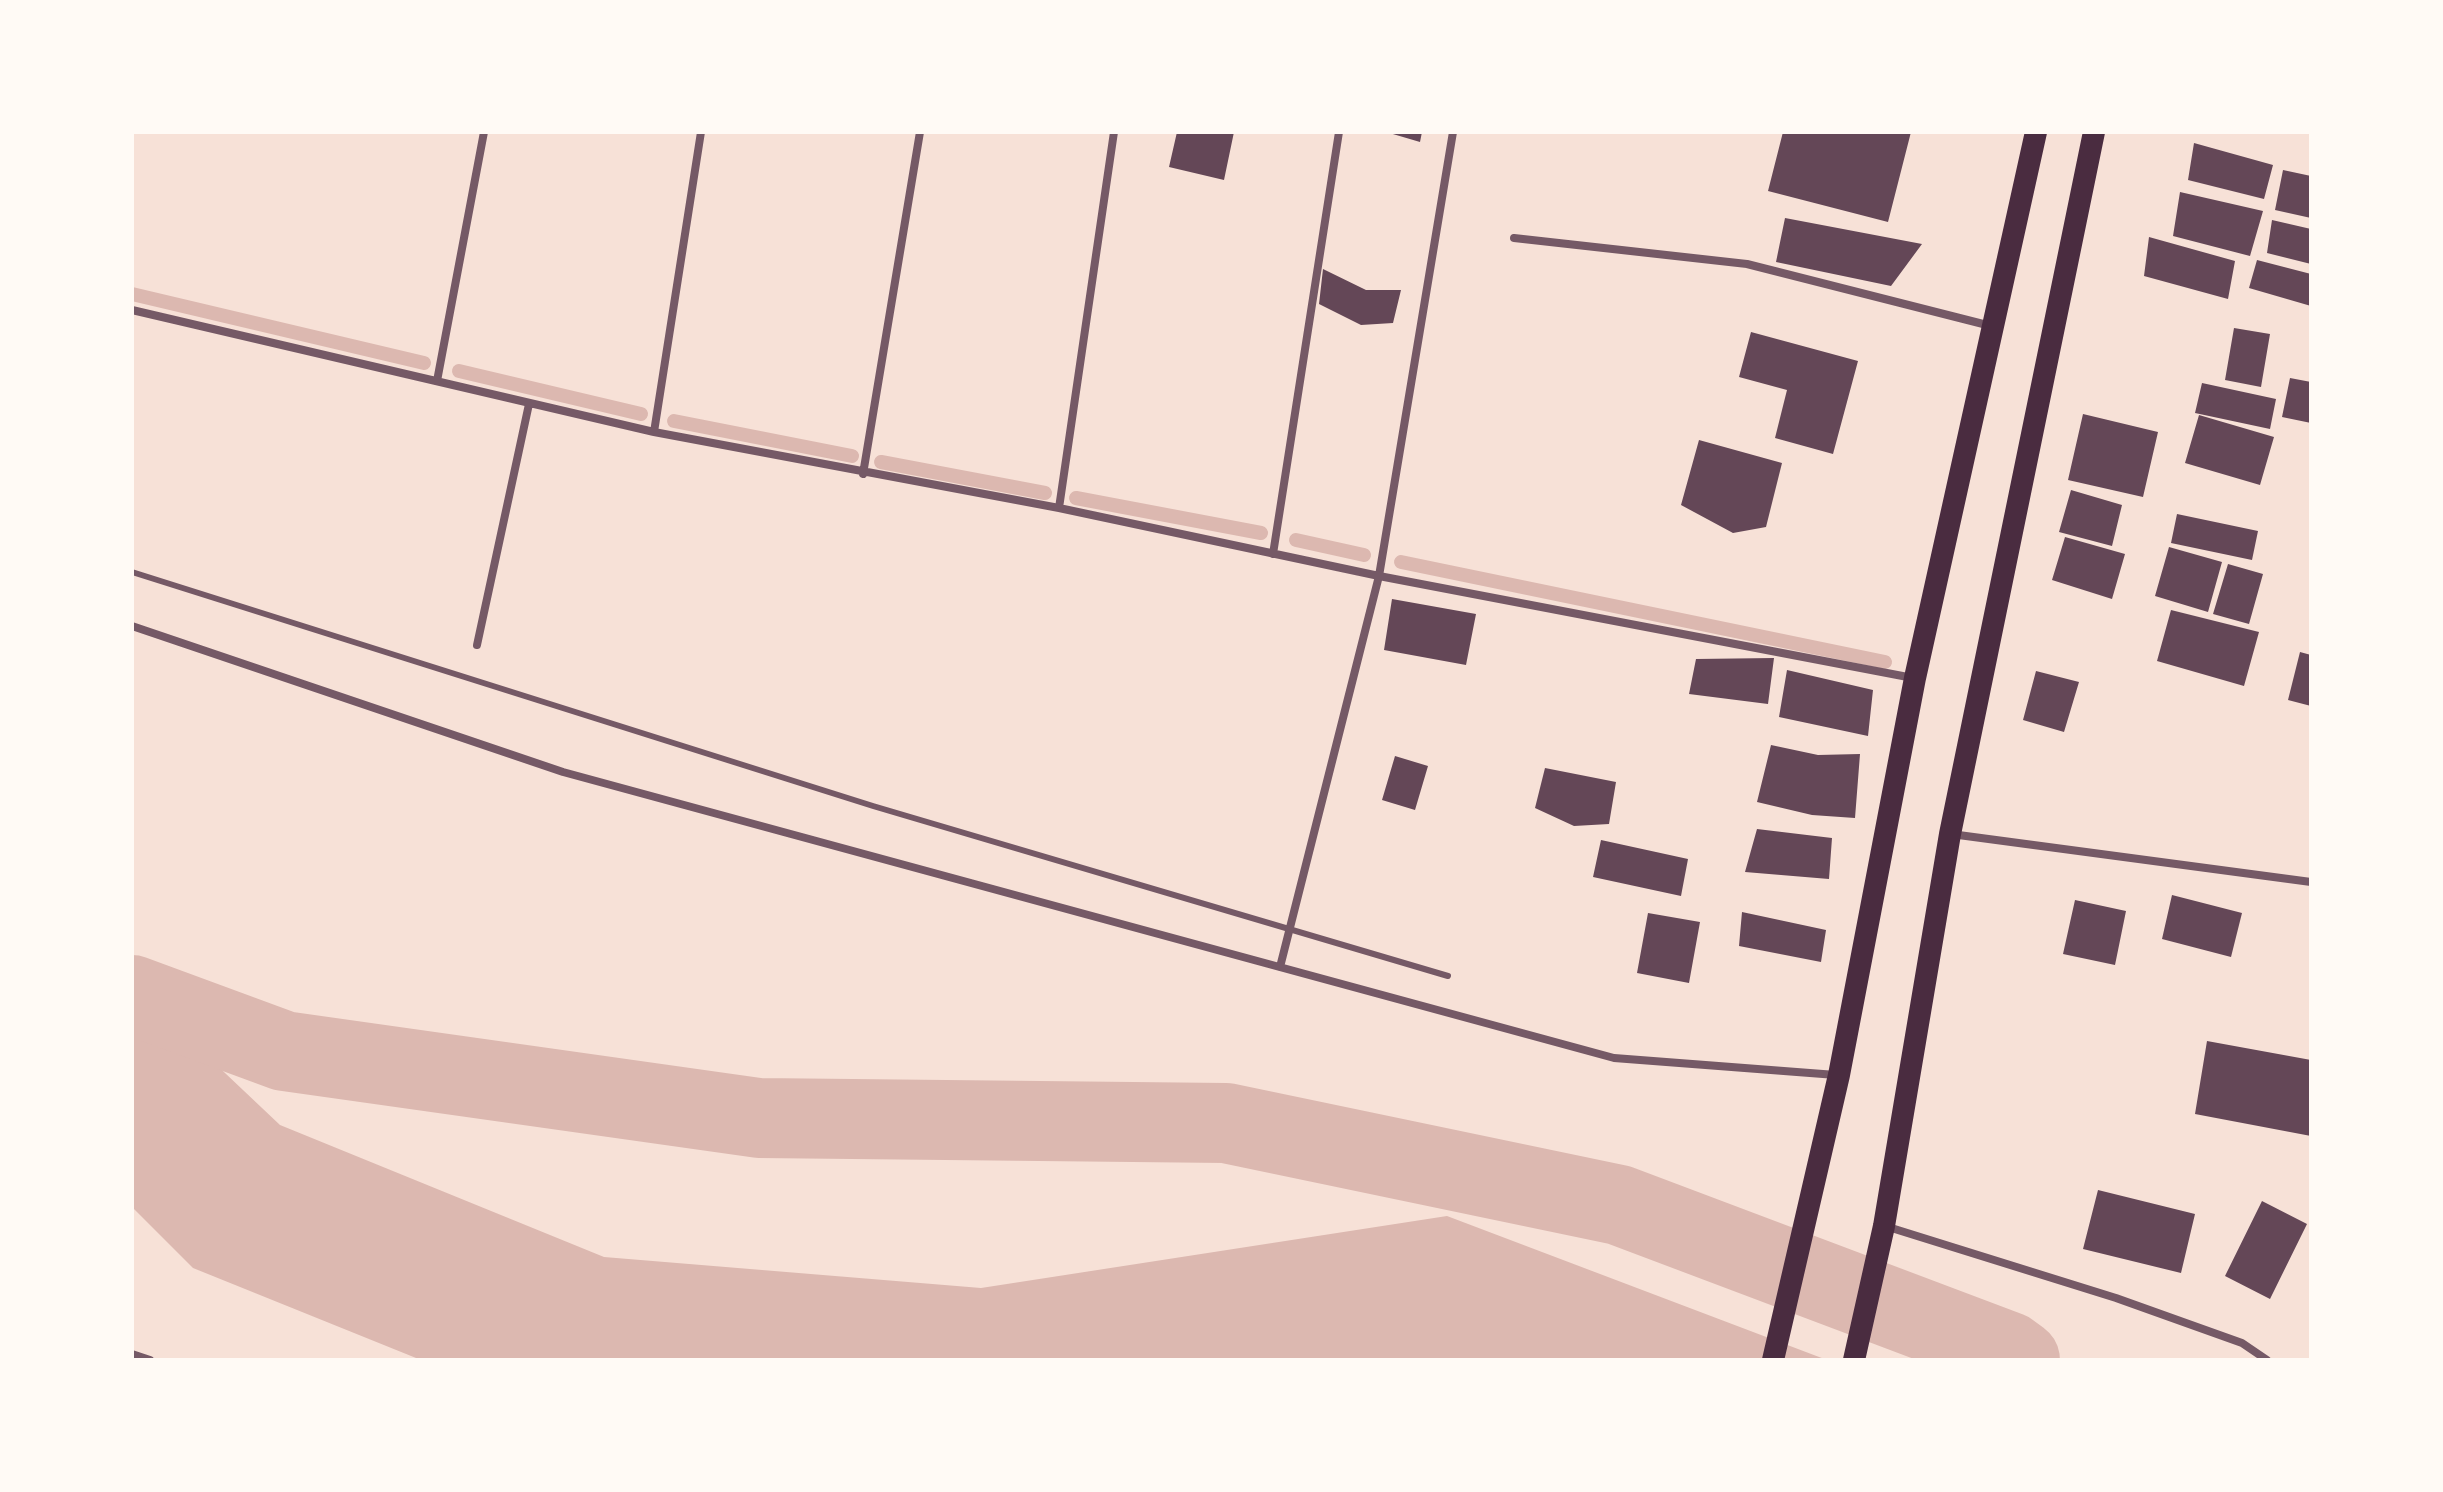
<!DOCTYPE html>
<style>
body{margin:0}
#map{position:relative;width:2443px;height:1492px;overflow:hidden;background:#f7e1d7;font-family:"Golos Text",sans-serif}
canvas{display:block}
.frame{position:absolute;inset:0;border:134px solid #fffaf5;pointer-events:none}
</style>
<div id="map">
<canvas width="2443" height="1492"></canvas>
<div class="frame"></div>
</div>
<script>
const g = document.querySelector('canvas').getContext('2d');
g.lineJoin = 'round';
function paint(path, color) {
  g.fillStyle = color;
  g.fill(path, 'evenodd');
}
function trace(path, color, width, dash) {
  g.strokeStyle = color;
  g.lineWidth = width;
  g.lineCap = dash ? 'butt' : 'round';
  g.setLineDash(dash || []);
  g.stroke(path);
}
paint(new Path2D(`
 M132,985L280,1125L604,1257L981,1288L1447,1216L1827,1360H421L193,1268L132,1207Z`), '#dcb8b0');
trace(new Path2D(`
 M132,294L424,363
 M459,371L641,414
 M674,421L852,456
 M881,462L1045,493
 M1076,498L1261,533
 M1296,540L1364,555
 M1401,562L1885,662`), '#dcb8b0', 14);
trace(new Path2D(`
 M132,995L284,1051L759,1118L1226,1123L1619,1205L2009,1352L2020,1360`), '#dcb8b0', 80);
paint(new Path2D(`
 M1177,132H1234L1224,180L1169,167Z
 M1386,132H1422L1420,142Z
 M1783,132H1911L1888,222L1768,191Z
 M2194,143L2273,165L2264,199L2188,180Z
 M2283,170L2311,176V218L2275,210Z
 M2180,192L2263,211L2250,256L2173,236Z
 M1785,218L1922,244L1891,286L1776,262Z
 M2272,220L2311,229V264L2267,253Z
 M2149,237L2235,261L2228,299L2144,276Z
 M2257,260L2311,274V306L2249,288Z
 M1323,269L1366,290H1401L1393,323L1361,325L1319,304Z
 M2234,328L2270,334L2261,387L2225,380Z
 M1751,332L1858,361L1833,454L1775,438L1787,390L1739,377Z
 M2290,378L2311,382V423L2282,417Z
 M2202,383L2276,399L2270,429L2195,413Z
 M2083,414L2158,432L2143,497L2068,480Z
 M2199,415L2274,437L2260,485L2185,463Z
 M1699,440L1782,463L1766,527L1733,533L1681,505Z
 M2071,490L2122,505L2112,546L2059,532Z
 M2177,514L2258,531L2252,560L2171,543Z
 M2065,537L2125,554L2112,599L2052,580Z
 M2169,547L2222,562L2208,612L2155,596Z
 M2228,564L2263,574L2249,624L2213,614Z
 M1392,599L1476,614L1466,665L1384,650Z
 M2171,610L2259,632L2244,686L2157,661Z
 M2300,652L2311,655V706L2288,700Z
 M1774,658L1768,704L1689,694L1696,659Z
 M1787,670L1873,690L1868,736L1779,717Z
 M2036,671L2079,682L2064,732L2023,720Z
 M1771,745L1818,755L1860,754L1855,818L1812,815L1757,802Z
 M1395,756L1428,766L1415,810L1382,800Z
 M1545,768L1616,782L1609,824L1574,826L1535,808Z
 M1757,829L1832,838L1829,879L1745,872Z
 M1601,840L1688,859L1681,896L1593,877Z
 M2172,895L2242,913L2231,957L2162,939Z
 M2075,900L2126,911L2115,965L2063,954Z
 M1742,912L1826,930L1821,962L1739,946Z
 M1648,913L1700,922L1689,983L1637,973Z
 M2207,1041L2311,1060V1136L2195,1114Z
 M2098,1190L2195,1214L2181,1273L2083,1249Z
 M2262,1201L2307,1224L2270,1299L2225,1276Z`), '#644757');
trace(new Path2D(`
 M132,572L873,806L1448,976`), '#755966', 6);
trace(new Path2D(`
 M1514,238L1747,264L1991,326
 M132,310L654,432L1059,508L1379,576L1913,678
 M437,381L484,132
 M654,432L701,132
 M863,474L920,132
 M1059,508L1114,132
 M1273,554L1339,132
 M132,626L563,772L1614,1058L1836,1075
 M477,645L529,404
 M1951,834L2311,882
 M1280,967L1379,576L1453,132
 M1885,1226L2116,1298L2242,1343L2267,1360
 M132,1354L150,1360`), '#755966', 8);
trace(new Path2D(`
 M1773,1360L1839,1075L1915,678L2036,132
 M1854,1360L1884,1226L1950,834L2094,132`), '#4a2c40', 22);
</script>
